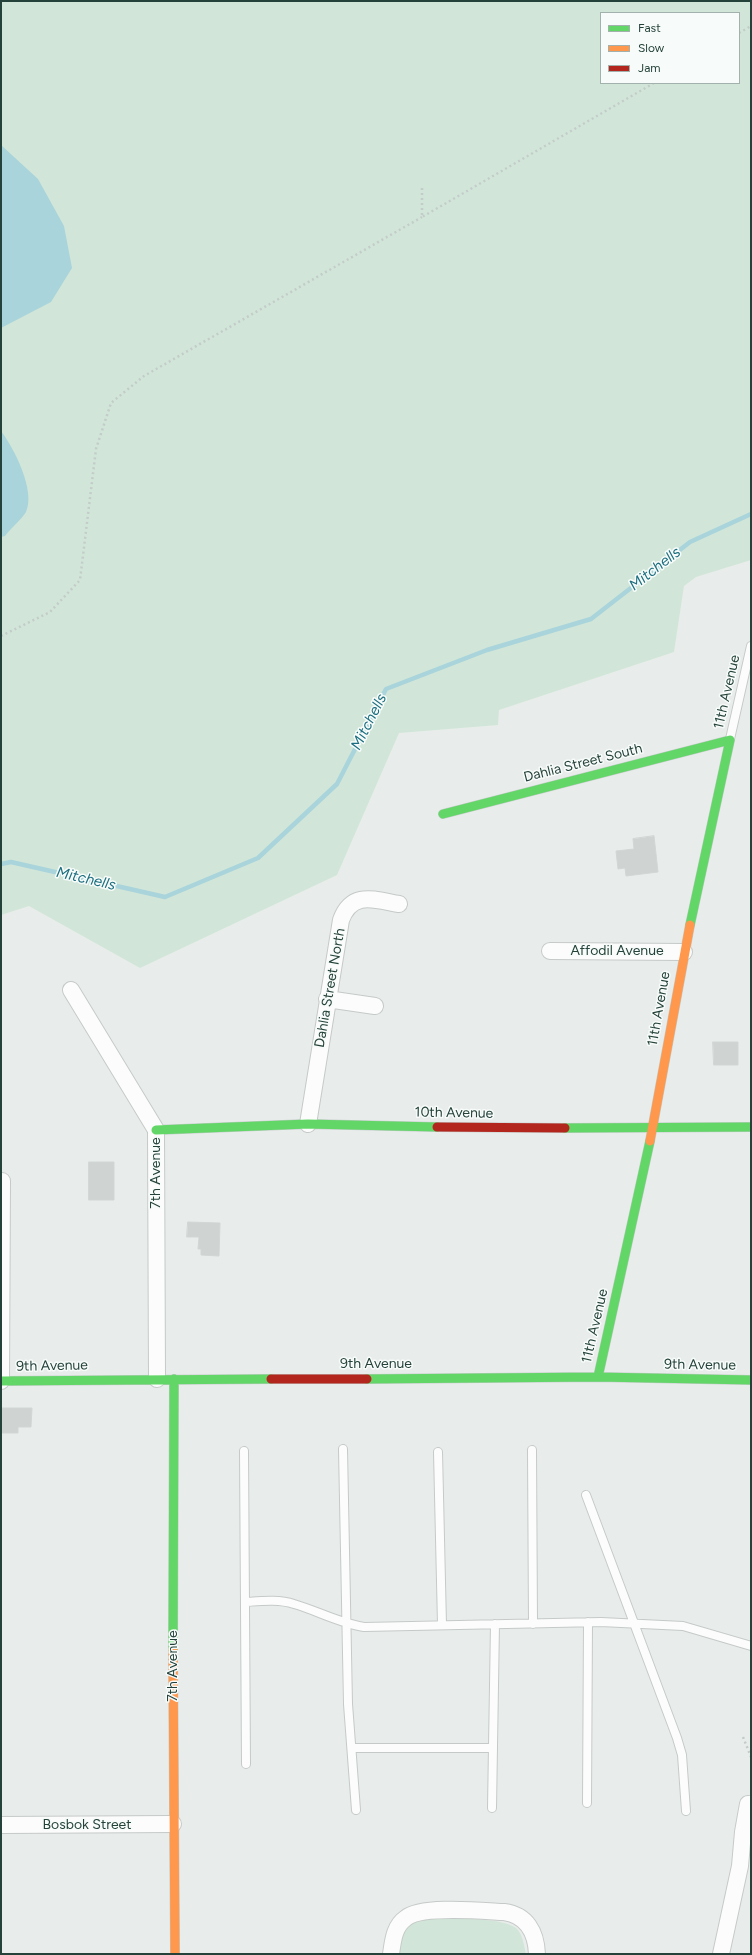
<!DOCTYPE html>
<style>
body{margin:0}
#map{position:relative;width:752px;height:1955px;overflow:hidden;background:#e8edeb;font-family:Figtree,sans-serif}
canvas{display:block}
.frame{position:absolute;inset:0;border:2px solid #24423a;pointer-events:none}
.legend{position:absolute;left:600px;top:12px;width:140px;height:72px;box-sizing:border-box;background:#f7fbf9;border:1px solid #a3b1ad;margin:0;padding:5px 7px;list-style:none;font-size:12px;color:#24423a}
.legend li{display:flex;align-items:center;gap:8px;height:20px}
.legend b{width:20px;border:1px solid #a3b1ad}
</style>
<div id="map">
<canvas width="752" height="1955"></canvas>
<div class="frame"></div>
<ul class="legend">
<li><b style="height:5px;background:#63d668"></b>Fast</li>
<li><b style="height:5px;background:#ff974d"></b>Slow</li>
<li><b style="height:5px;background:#b3261e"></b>Jam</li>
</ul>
</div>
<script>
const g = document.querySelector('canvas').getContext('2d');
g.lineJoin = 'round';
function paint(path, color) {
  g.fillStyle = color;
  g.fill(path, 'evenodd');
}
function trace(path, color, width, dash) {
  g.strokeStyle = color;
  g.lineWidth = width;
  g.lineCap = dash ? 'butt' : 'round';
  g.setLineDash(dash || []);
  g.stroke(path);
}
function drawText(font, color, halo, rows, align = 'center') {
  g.font = font + ' Figtree,sans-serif';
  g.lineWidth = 3;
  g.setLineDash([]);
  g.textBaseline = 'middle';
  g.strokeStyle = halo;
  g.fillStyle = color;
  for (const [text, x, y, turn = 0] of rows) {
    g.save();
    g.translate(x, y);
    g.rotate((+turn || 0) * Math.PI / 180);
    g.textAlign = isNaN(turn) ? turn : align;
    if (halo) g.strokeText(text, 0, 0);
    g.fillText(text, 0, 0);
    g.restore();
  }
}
paint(new Path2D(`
 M1,1H751V560L696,577L684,586L674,652L499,710L498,725L399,733L337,875L140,968L29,906L1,915ZM601,13H739V83H601Z
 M423,1919C444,1919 501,1916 516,1928C523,1934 524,1946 526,1954H398V1943L410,1921Z`), '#d1e6d8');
paint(new Path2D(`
 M1,145L38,179L64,226L72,268L51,302L1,328Z
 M1,431C14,448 36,491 26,512C21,520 11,528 5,536L1,537Z`), '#a9d4db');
trace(new Path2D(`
 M1,864L11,862L165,897L258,858L337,784L386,689L487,650L591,619L690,542L751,514`), '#a9d4db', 4.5);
const building = new Path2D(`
 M654,836L658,872L626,876L625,868L618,869L616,851L634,849L633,839Z
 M713,1042H738V1065H714Z
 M89,1162H114V1200H89Z
 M188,1222L220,1223L219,1256L201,1255V1249H198L199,1237H187Z
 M1,1408H32L31,1427H18V1433H1Z`);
paint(building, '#cfd4d2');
trace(building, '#d1d6d4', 1);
const lane = new Path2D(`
 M730,739L751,646
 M343,1449L348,1704L356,1810
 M532,1450L533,1624
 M244,1451L246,1764
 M438,1452L442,1625
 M586,1495L677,1738L682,1755L686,1811
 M245,1602C261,1601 279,1599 294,1604C318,1611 339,1623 364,1627L601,1622L683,1626L751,1646
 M352,1748H492
 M587,1803L588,1622
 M492,1808L495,1624`);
const street = new Path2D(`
 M550,951L684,952
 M71,990L156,1130L157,1379
 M327,999L375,1006
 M308,1124L341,920C352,890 375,900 399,904
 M1,1381L2,1181
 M1,1825L173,1824
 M391,1954C393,1941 394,1926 406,1918C421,1905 483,1911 504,1912C527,1915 536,1932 537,1954
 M721,1954L740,1866L743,1832L748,1804`);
const fast = new Path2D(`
 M443,814L730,740L690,925
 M565,1128L751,1127
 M156,1130L308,1124L437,1127
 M598,1377L650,1141
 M367,1379L598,1377L751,1380
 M1,1381L271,1379
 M173,1650L174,1379`);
const slow = new Path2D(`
 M650,1141L690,925
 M173,1650L175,1954`);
const jam = new Path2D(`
 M437,1127L565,1128
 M271,1379H367`);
trace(lane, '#c5cac8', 10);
trace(street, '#c5cac8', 18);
trace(fast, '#c3cbc8', 10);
trace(slow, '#c3cbc8', 10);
trace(jam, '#c3cbc8', 10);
trace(new Path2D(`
 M739,33L751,26
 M422,188V217L654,83
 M1,636L50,612L80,580L96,449L111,403L144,376L422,217
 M743,1737L751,1757`), '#c3ccca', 2.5, [2, 3]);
trace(lane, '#fcfcfc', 8);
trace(street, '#fcfcfc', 16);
trace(fast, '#63d668', 9);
trace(slow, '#ff974d', 9);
trace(jam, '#b3261e', 9);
drawText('14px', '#24423a', '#f7fbf9', [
 ["11th Avenue",727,692,-77],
 ["Dahlia Street South",583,763,-14],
 ["Affodil Avenue",617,951],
 ["Dahlia Street North",330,988,-80],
 ["11th Avenue",659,1009,-80],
 ["10th Avenue",454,1113,1],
 ["7th Avenue",156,1173,-90],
 ["11th Avenue",595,1326,-77],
 ["9th Avenue",376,1364],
 ["9th Avenue",700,1365,1],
 ["9th Avenue",52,1366,-1],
 ["7th Avenue",173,1666,-90],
 ["Bosbok Street",87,1825]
]);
drawText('italic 15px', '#1c6f80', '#f7fbf9', [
 ["Mitchells",655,569,-38],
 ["Mitchells",369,722,-63],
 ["Mitchells",86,879,13]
]);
</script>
